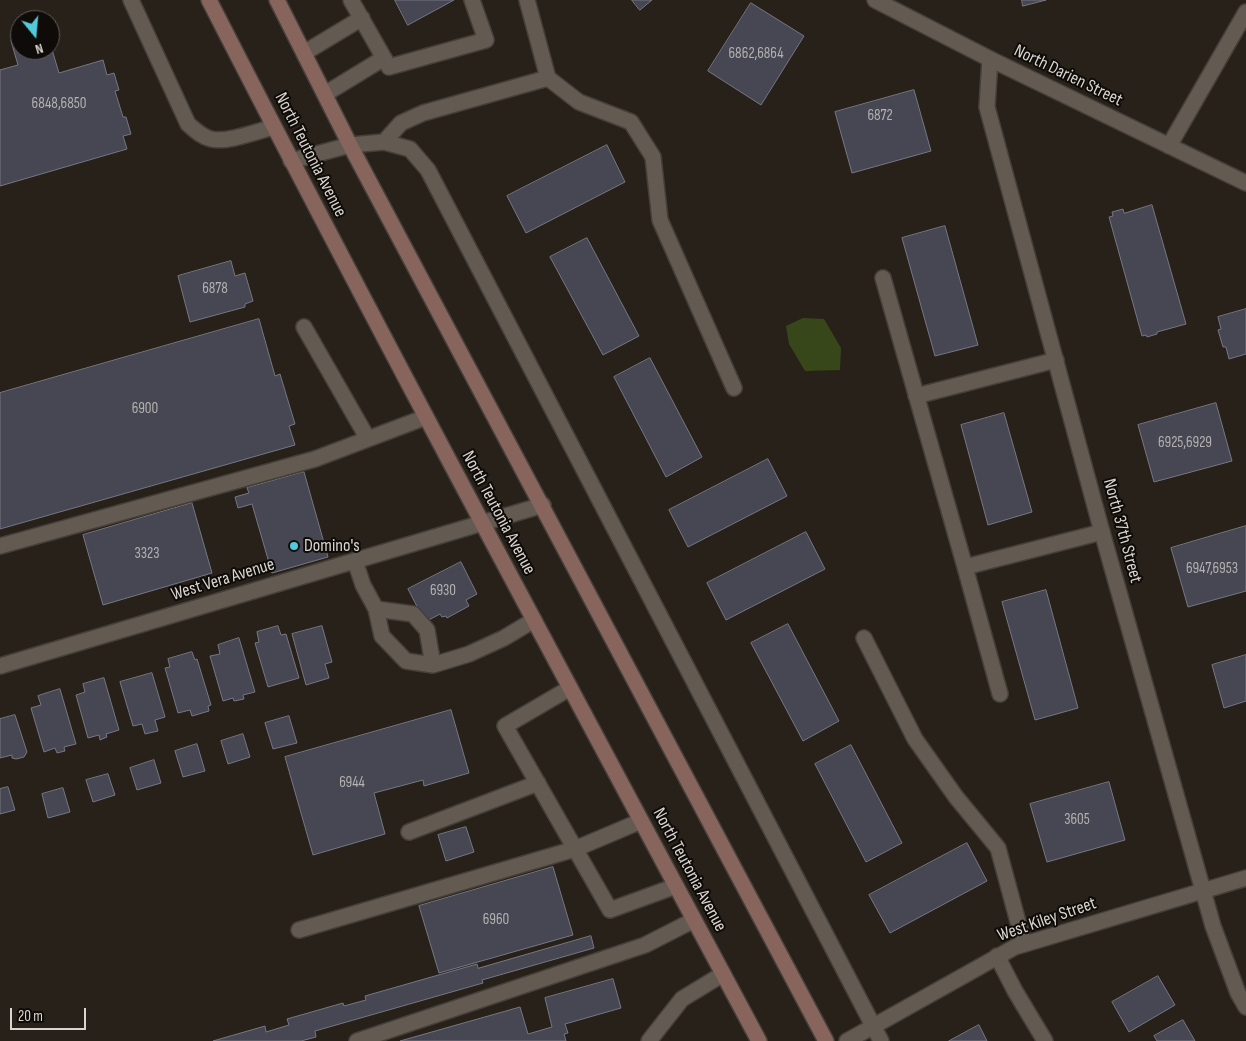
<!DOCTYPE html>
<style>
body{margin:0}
#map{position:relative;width:1246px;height:1041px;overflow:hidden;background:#282119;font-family:"Sofia Sans Condensed",sans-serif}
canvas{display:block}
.north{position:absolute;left:10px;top:10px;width:50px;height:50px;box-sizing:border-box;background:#0e0b08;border:1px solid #5f5b58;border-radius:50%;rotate:163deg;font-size:14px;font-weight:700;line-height:20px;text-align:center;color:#d9d4cf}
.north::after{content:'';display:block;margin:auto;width:18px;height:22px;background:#53cadc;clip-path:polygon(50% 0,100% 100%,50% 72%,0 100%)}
.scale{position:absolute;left:10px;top:1008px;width:76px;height:22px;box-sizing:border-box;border:2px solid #d9d4cf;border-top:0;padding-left:6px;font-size:15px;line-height:18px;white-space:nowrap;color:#d9d4cf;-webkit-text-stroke:4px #0e0b08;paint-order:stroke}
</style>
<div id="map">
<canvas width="1246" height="1041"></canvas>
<div class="north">N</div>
<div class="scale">20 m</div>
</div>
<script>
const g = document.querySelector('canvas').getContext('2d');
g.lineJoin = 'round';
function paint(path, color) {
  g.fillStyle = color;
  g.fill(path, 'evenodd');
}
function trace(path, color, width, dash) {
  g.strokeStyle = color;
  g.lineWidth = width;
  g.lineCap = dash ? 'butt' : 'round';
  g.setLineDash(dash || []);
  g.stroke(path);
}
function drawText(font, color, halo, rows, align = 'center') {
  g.font = font + ' "Sofia Sans Condensed",sans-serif';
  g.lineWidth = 4;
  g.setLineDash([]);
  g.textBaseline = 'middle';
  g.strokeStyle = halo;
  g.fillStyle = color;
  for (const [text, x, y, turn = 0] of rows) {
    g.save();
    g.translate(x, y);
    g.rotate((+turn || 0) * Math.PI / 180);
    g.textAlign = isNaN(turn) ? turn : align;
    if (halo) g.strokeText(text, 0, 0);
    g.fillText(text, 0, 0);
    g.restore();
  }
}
paint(new Path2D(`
 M803,318L824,319L841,348L840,370L805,371L789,344L786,326Z`), '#38471a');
const building = new Path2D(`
 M395,0H454L408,25Z
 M632,0H652L640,10Z
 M1022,0H1046L1023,6Z
 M751,3L804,36L761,105L708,71Z
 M20,38V50H50V43L59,73L103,60L107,75L114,73L119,90L115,91L123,117H126L131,134L123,136L127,149L0,186V70L18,65L11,41Z
 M914,90L931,151L852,173L835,112Z
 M607,145L625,182L526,233L507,196Z
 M1152,205L1186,324L1157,332V334L1147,337L1146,335L1142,336L1109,217L1113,216L1112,212L1123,209L1124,213Z
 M945,226L978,345L935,356L902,238Z
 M587,238L639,336L603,355L550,257Z
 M231,261L235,276L245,273L253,301L245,304V307L190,322L178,276Z
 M1246,309V354L1229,359L1226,347H1223L1218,330L1221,329L1218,317Z
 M259,319L275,376L280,374L295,424L289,426L295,445L0,529V393Z
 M650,358L702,457L666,477L614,377Z
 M1216,403L1232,461L1154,482L1138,425Z
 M1004,413L1032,512L988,525L961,425Z
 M768,459L787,496L688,547L669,510Z
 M304,472L328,557L272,573L252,504L238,508L235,497L249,493L247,488Z
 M192,503L212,573L103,605L83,535Z
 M1246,526V591L1188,607L1171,548Z
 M806,532L825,569L726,620L707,583Z
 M461,562L477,594L466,600L469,606L447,618L446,616L442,617L440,614L425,622L408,589Z
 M1046,590L1078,708L1035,720L1002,602Z
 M788,624L839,721L803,741L751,643Z
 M278,626L281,635L286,634L299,678L268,687L255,643L259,642L257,632Z
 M322,626L332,662L325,664L329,678L306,685L292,634Z
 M239,638L255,692L243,695L244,699L234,701L233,698L223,701L210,656L220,654L218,645Z
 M192,652L195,660L197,659L211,705L208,706L209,711L192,716L190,710L178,713L165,668L170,667L168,659Z
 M1246,655V701L1224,708L1212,665Z
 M152,673L165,717L155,720L158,731L145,734L142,724L133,726L120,682Z
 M104,678L119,730L106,734L107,737L100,740L99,735L88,738L76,695L85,692L83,684Z
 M60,689L76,744L64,747L65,751L57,753L55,748L44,752L31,708L41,705L38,696Z
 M451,710L469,773L424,786L423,780L374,793L385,834L313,855L285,757Z
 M15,715L27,752L24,757L16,759L12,758V755L0,758V719Z
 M289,716L297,743L273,749L265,723Z
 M243,734L250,757L228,764L221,741Z
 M197,744L205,771L183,777L175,751Z
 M851,745L902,843L866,862L815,764Z
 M154,760L161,783L137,790L130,768Z
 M108,774L115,795L93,802L86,780Z
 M1109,782L1125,840L1047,862L1030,804Z
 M8,787L15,810L0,814V789Z
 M63,788L70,812L48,818L42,794Z
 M466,827L474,852L446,861L438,835Z
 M967,843L987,881L890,933L869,895Z
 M553,867L573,935L439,973L419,906Z
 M591,936L594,948L482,980L483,983L315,1031L316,1037L301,1041H213L265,1026L266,1032L289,1025L287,1019L343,1003L344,1006L366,1000L365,996L477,964L478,968Z
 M1158,976L1175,1005L1129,1032L1112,1002Z
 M613,979L621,1008L565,1024L568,1033L564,1034L566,1041H400L520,1007L528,1034L552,1027L545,998Z
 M1183,1020L1195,1041H1157L1154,1036Z
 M979,1025L987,1041H949Z`);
paint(building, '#464752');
trace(building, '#767783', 1);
const lane = new Path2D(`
 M131,0L188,124C195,130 202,137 211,139C228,143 257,131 274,127
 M351,0L389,67L486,40L472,0
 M527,0L548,78L579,102L631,122L653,157L660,220L734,388
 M304,53L362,18
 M325,94L384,58
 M384,142L401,123L423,113L548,78
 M883,278L965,567L1102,532
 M304,327L368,439
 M916,396L1056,360
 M0,546L315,459L426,417
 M355,561L363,585L376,609L382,636L406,661L433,665L469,654L504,638L534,620
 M965,567L1000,694
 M376,609L413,614L427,630L433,665
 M864,638L915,739L956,797L998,848L1024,944
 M570,688L505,726L610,910L676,886
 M409,832L538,783
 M299,930L575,849L641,821
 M997,956L1015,991L1045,1041
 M357,1041L645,945L694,920
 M649,1041L682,999L723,974`);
const street = new Path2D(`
 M875,0L990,59L1246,183
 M990,59L987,107L1102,532L1213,926L1238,993L1246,1007
 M1169,146L1246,12
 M291,161L350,145L384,142L410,149L428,170L881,1041
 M0,666L543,505
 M847,1041L1015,947L1246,878`);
const secondary = new Path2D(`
 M209,0C388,350 574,695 759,1041
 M277,0L350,145L826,1041`);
trace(lane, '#453f3a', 18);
trace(street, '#453f3a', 18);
trace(secondary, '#453f3a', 18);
trace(lane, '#635a51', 15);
trace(street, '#635a51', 15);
trace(secondary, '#87655d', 15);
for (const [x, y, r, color] of [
 [294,546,5,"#53cadc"]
]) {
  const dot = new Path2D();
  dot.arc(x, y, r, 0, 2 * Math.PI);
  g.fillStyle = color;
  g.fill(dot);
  trace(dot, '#0e0b08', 2);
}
drawText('15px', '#b4b1b0', null, [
 ["6862,6864",756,54],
 ["6848,6850",59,104],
 ["6872",880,116],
 ["6878",215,289],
 ["6900",145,409],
 ["6925,6929",1185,443],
 ["3323",147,554],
 ["6947,6953",1212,569],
 ["6930",443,591],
 ["6944",352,783],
 ["3605",1077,820],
 ["6960",496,920]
]);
drawText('18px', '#d9d4cf', '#0e0b08', [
 ["North Darien Street",1068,76,26],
 ["North Teutonia Avenue",310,155,63],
 ["North Teutonia Avenue",498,513,62],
 ["North 37th Street",1122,531,75],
 ["West Vera Avenue",223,580,-17],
 ["North Teutonia Avenue",689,870,62],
 ["West Kiley Street",1047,920,-19]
]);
drawText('18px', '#d9d4cf', '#0e0b08', [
 ["Domino's",304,546]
], 'left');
</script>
